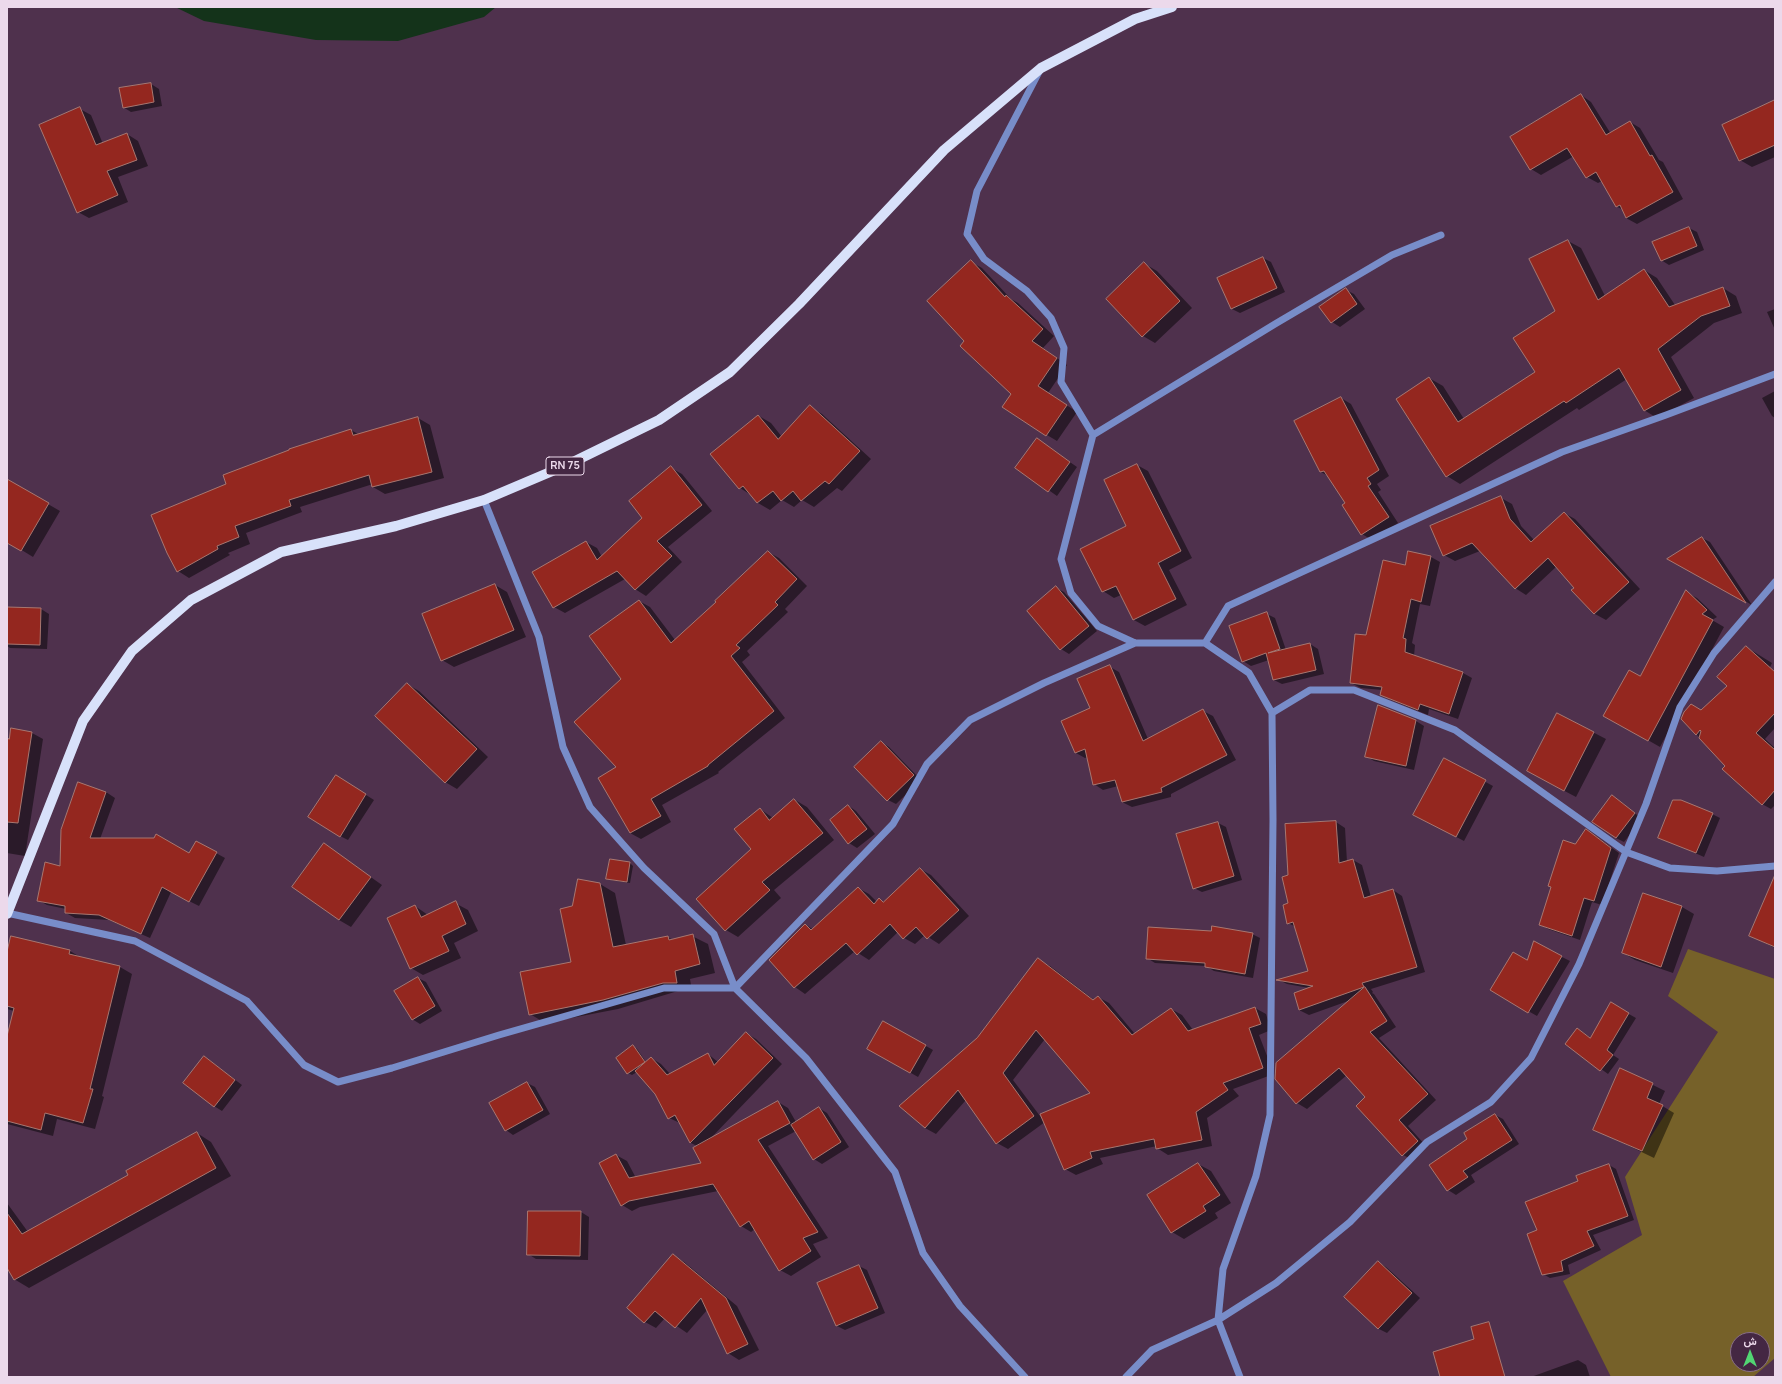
<!DOCTYPE html>
<meta charset="utf-8">
<style>
body{margin:0}
#map{position:relative;width:1782px;height:1384px;overflow:hidden;background:#4f314d;font-family:Manrope,Vazirmatn,sans-serif}
canvas{display:block}
.frame{position:absolute;inset:0;border:8px solid #ecd9eb;pointer-events:none}
.north{position:absolute;left:1730px;top:1332px;width:40px;height:40px;box-sizing:border-box;background:#442743;border:1px solid #876e86;border-radius:50%;rotate:0deg;font-size:11px;font-weight:700;line-height:16px;text-align:center;color:#ecd9eb}
.north::after{content:'';display:block;margin:auto;width:14px;height:18px;background:#52d673;clip-path:polygon(50% 0,100% 100%,50% 72%,0 100%)}
</style>
<div id="map">
<canvas width="1782" height="1384"></canvas>
<div class="frame"></div>
<div class="north">ش</div>
</div>
<script>
const g = document.querySelector('canvas').getContext('2d');
g.lineJoin = 'round';
function paint(path, color) {
  g.fillStyle = color;
  g.fill(path, 'evenodd');
}
function trace(path, color, width, dash) {
  g.strokeStyle = color;
  g.lineWidth = width;
  g.lineCap = dash ? 'butt' : 'round';
  g.setLineDash(dash || []);
  g.stroke(path);
}
function drawText(font, color, halo, rows, align = 'center') {
  g.font = font + ' Manrope,sans-serif';
  g.lineWidth = 3;
  g.setLineDash([]);
  g.textBaseline = 'middle';
  g.strokeStyle = halo;
  g.fillStyle = color;
  for (const [text, x, y, turn = 0] of rows) {
    g.save();
    g.translate(x, y);
    g.rotate((+turn || 0) * Math.PI / 180);
    g.textAlign = isNaN(turn) ? turn : align;
    if (halo) g.strokeText(text, 0, 0);
    g.fillText(text, 0, 0);
    g.restore();
  }
}
paint(new Path2D(`
 M1688,949L1775,979V1358L1753,1377H1611L1563,1281L1642,1235L1625,1177L1718,1032L1668,996ZM1738,1340H1762V1364H1738Z`), '#766129');
paint(new Path2D(`
 M175,7H496L484,17L398,41L316,40L204,21Z`), '#14331a');
paint(new Path2D(`
 M151,84L159,89L162,106L131,112L123,107Z
 M1581,95L1591,102L1611,134L1630,122L1640,128L1659,160L1663,162L1683,199L1637,224L1626,218L1623,210L1616,206L1602,181L1598,183L1587,177L1574,156L1541,175L1531,169Z
 M1775,101V157L1752,167L1740,160Z
 M80,109L91,115L103,144L127,134L138,141L148,166L118,177L128,202L89,218L78,212Z
 M1689,228L1697,232L1704,250L1669,265L1661,260Z
 M1568,241L1581,248L1605,296L1644,270L1657,278L1675,305L1723,288L1736,296L1742,313L1714,323L1671,357L1694,398L1657,418L1644,410L1627,379L1579,410L1577,408L1460,484L1447,476L1429,378L1443,386L1464,419L1537,372L1556,311Z
 M1263,258L1271,262L1285,292L1240,313L1232,309Z
 M971,262L982,268L1011,299L1018,303L1054,336L1043,348L1067,365L1048,393L1077,412L1057,441L1047,435L1013,394L966,341Z
 M1145,264L1157,271L1192,308L1155,343L1143,336Z
 M1346,290L1354,294L1365,309L1340,327L1332,322Z
 M1775,309V330L1767,312Z
 M1775,391V418L1772,416L1762,398Z
 M1341,398L1351,404L1389,476L1377,484L1381,490L1378,492L1398,523L1372,540L1362,534L1346,504L1328,476L1321,472Z
 M810,407L822,414L871,459L842,491L837,488L814,507L802,500L794,507L782,500L770,510L758,503L751,495L740,488L759,416L771,423L782,437Z
 M418,418L430,425L444,478L385,494L373,487V484L300,507L302,512L246,533L250,544L228,553L230,555L189,578L178,571L228,484L351,430L358,434Z
 M1037,439L1077,467L1057,496L1016,467Z
 M1137,465L1148,471L1192,558L1169,570L1187,605L1145,626L1134,620L1121,595L1114,598L1103,591L1127,527Z
 M671,468L682,474L712,511L668,547L682,562L646,596L635,589L625,579L565,613L554,607L586,542L597,548L602,557L644,518Z
 M8,481L60,511L33,557L7,541Z
 M1501,498L1512,504L1521,526L1534,540L1564,513L1575,519L1640,589L1606,620L1595,614L1573,590L1575,588L1556,567L1526,595L1515,588L1480,551L1455,561L1444,555Z
 M1702,538L1710,542L1752,605L1669,559Z
 M768,552L779,558L807,586L785,609L788,612L747,651L750,655L742,662L785,718L718,772L719,773L662,805L671,822L641,839L630,833L618,767L622,679L639,601L650,607L675,640L717,602Z
 M1431,557L1440,562L1430,606L1420,604L1412,643L1415,645L1414,656L1463,673L1472,678L1458,719L1429,709L1428,715L1391,700L1381,694L1382,690L1361,688L1351,683L1367,636L1406,566Z
 M495,585L507,592L526,637L454,667L442,660Z
 M1056,588L1064,592L1097,631L1069,654L1061,649Z
 M1686,592L1697,598L1717,617L1712,620L1724,627L1660,747L1604,715L1641,678Z
 M7,608L41,609L49,614L47,649L10,648L7,646Z
 M1267,614L1275,618L1286,650L1310,644L1318,649L1324,674L1282,684L1274,680L1269,660L1251,666L1243,661Z
 M1746,647L1772,663L1764,679L1775,669V728L1765,739L1775,748V805L1771,809L1762,804L1682,719L1701,711L1729,686Z
 M1110,667L1119,672L1148,739L1203,711L1213,716L1236,760L1171,794V797L1132,807L1122,802L1118,786L1103,790L1094,784L1088,757L1085,758L1076,753L1091,709Z
 M407,684L419,691L488,757L457,789L445,782Z
 M1558,714L1606,739L1576,797L1540,778Z
 M1416,721L1424,726L1414,770L1374,761L1366,756Z
 M32,733L43,739L25,856L7,853V739Z
 M881,742L889,747L921,780L896,804L888,800Z
 M1445,760L1493,786L1464,841L1422,819Z
 M344,781L374,800L348,840L340,836Z
 M106,792L115,798L100,839L190,854L196,842L225,858L199,906L171,892L150,938L109,920L75,918L66,913V909L47,905L38,900L61,867Z
 M795,800L807,807L834,840L774,890L781,898L738,937L726,930L752,849L760,809L773,818Z
 M1620,801L1642,819L1624,842L1616,838Z
 M849,806L856,811L875,834L857,848L849,843Z
 M1712,814L1720,818L1704,857L1659,837Z
 M1336,822L1345,828L1347,862L1353,860L1362,865L1371,897L1393,890L1402,896L1425,972L1371,989L1373,992L1372,993L1374,994L1396,1027L1379,1038L1436,1100L1408,1126L1427,1147L1413,1160L1403,1155L1367,1097L1347,1075L1307,1109L1297,1103L1276,1079L1351,1000L1309,1015L1299,1010L1309,988L1287,984L1279,980L1309,972L1296,927L1288,923L1289,876Z
 M1218,823L1226,827L1242,880L1202,892L1194,888Z
 M1594,835L1619,853L1602,905L1592,902L1580,940L1548,929L1540,924L1575,845Z
 M324,844L382,885L351,927L339,920Z
 M630,863L633,866L630,883L611,880L607,878Z
 M920,869L931,875L969,916L939,944L925,935L915,944L904,938L898,932L869,960L855,951L805,994L795,987L806,925L814,930L858,888L869,894L877,902L880,900L884,902Z
 M1775,880V948L1751,936Z
 M600,884L615,893L626,945L668,937L673,940L692,936L708,944L715,973L690,979L692,991H678L618,1009L545,1023L530,1014L572,963L573,907Z
 M1643,894L1682,907L1694,914L1673,973L1635,960L1623,953Z
 M455,903L468,910L478,931L454,943L461,958L423,975L411,968L415,906L428,915Z
 M1252,934L1260,938L1253,978L1214,971L1206,966L1155,963L1147,958Z
 M12,937L70,951L80,957L120,967L132,974L102,1096L104,1097L95,1129L57,1119L53,1136L7,1124V1039L14,1011L7,1009V956Z
 M1534,943L1570,961L1537,1016L1491,990L1528,962Z
 M1039,960L1050,966L1094,1000L1098,997L1109,1003L1135,1034L1171,1009L1182,1015L1193,1030L1255,1008L1266,1014L1271,1030L1259,1035L1274,1074L1233,1089L1239,1096L1207,1118L1212,1146L1168,1155L1157,1148V1146L1100,1158L1103,1164L1076,1175L1065,1169L1045,1122L1008,1149L997,1143L966,1100L936,1134L925,1128L978,1038ZM1045,1039L1092,1093L1043,1120L1013,1080Z
 M418,978L426,982L442,1011L420,1024L412,1019Z
 M1611,1004L1636,1018L1613,1055L1619,1059L1608,1074L1567,1044L1578,1029L1591,1038Z
 M884,1022L933,1050L918,1077L869,1049Z
 M746,1033L756,1039L782,1064L710,1139L778,1102L788,1108L796,1122L819,1108L827,1113L849,1147L822,1164L814,1159L796,1131L768,1146L828,1238L813,1244L821,1257L791,1276L780,1270L755,1229L751,1232L741,1226L718,1191L640,1207L632,1211L622,1205L616,1155L627,1161L636,1178L703,1164L697,1146L691,1143L680,1123L669,1118L656,1094L637,1072L632,1075L628,1073L633,1047L637,1049L646,1062L651,1058L661,1064L671,1075L708,1054L718,1062Z
 M205,1057L242,1085L222,1111L214,1106Z
 M1621,1069L1665,1091L1659,1104L1674,1113L1654,1158L1594,1129Z
 M527,1083L535,1087L550,1114L513,1135L506,1130Z
 M1495,1115L1503,1119L1519,1144L1471,1175L1475,1182L1456,1195L1448,1190L1431,1165L1469,1139Z
 M197,1133L211,1142L231,1176L29,1288L14,1279L7,1266V1203L28,1232L130,1176Z
 M1198,1164L1211,1171L1231,1203L1215,1213L1218,1218L1184,1239L1172,1232Z
 M1609,1165L1616,1169L1634,1220L1593,1235L1601,1250L1568,1265L1570,1274L1550,1278L1543,1274L1538,1231L1579,1182Z
 M581,1212L589,1217L588,1260L536,1259L528,1254Z
 M673,1255L684,1262L737,1306L759,1350L739,1360L728,1353L708,1309L687,1333L665,1318L656,1328L645,1322Z
 M1378,1262L1386,1267L1420,1298L1387,1333L1379,1329L1345,1297Z
 M859,1266L867,1270L885,1313L845,1330L837,1326Z
 M1578,1360L1586,1365L1590,1377H1531Z`), '#0007');
const building = new Path2D(`
 M151,83L154,102L123,108L119,88Z
 M1581,94L1606,135L1630,121L1650,156L1652,155L1673,192L1626,218L1620,205L1616,207L1596,172L1586,178L1567,148L1530,170L1510,137Z
 M1775,100V145L1739,161L1722,125Z
 M80,107L96,145L127,133L137,160L107,171L118,195L77,213L39,125Z
 M1689,227L1697,246L1661,261L1652,242Z
 M1568,240L1598,300L1644,269L1669,307L1723,287L1730,306L1701,316L1658,349L1681,390L1644,411L1619,368L1566,403L1564,401L1446,477L1396,399L1429,377L1458,422L1535,372L1513,338L1555,311L1529,259Z
 M1263,257L1277,288L1231,309L1217,278Z
 M971,260L1005,297L1006,295L1043,329L1032,341L1057,358L1038,386L1067,405L1046,436L1002,407L1011,394L960,346L964,341L927,301Z
 M1144,262L1180,301L1142,337L1106,299Z
 M1346,288L1357,304L1331,323L1319,307Z
 M1341,397L1379,470L1367,478L1371,484L1368,486L1389,517L1361,535L1342,505L1345,503L1324,471L1320,472L1294,421Z
 M810,405L860,451L829,484L825,481L801,501L793,491L781,501L773,491L757,503L743,486L739,489L710,454L758,415L778,439Z
 M418,417L432,472L372,487L369,475L289,500L291,506L235,526L239,537L217,546L218,549L177,572L167,553L151,515L226,484L223,475L289,450V449L351,429L353,435Z
 M1037,438L1070,462L1048,492L1015,468Z
 M1137,464L1181,551L1158,563L1176,599L1133,620L1116,586L1102,592L1080,549L1126,526L1104,480Z
 M671,466L702,505L657,541L672,556L635,590L617,571L553,608L532,572L586,541L597,560L642,518L629,501Z
 M7,479L49,503L21,551L7,543Z
 M1501,496L1510,519L1531,542L1564,512L1629,582L1594,614L1571,590L1574,588L1548,558L1515,589L1472,543L1443,556L1430,526Z
 M1702,537L1746,603L1667,559Z
 M768,551L797,579L775,602L778,605L736,645L740,648L731,656L774,711L708,765V766L651,799L661,816L630,833L598,778L616,767L574,722L621,679L589,636L639,600L671,643L716,602L715,601Z
 M1408,551L1431,556L1421,602L1411,599L1403,638L1406,639L1405,652L1463,672L1449,714L1420,704L1418,710L1380,695L1382,687L1350,683L1355,634L1366,635L1383,560L1405,565Z
 M495,584L514,630L441,661L422,614Z
 M1056,586L1089,626L1060,650L1027,611Z
 M1686,590L1707,610L1702,614L1713,620L1648,741L1603,716L1629,670L1640,676Z
 M7,607L41,608L40,645L7,644Z
 M1267,612L1280,649L1268,653L1310,643L1316,670L1273,680L1266,653L1242,662L1229,626Z
 M1746,646L1775,672V713L1756,733L1775,750V790L1762,805L1722,769L1725,766L1699,738L1701,731L1700,730L1696,735L1681,719L1684,712L1691,704L1701,710L1727,686L1717,677Z
 M1110,665L1143,741L1203,709L1227,755L1161,788L1162,792L1122,802L1115,780L1093,785L1085,749L1075,753L1061,721L1090,708L1077,679Z
 M407,683L477,749L445,783L375,716Z
 M1378,705L1416,720L1406,766L1365,757Z
 M1557,713L1594,732L1564,791L1527,771Z
 M11,728L32,732L18,823L7,822V738L9,739Z
 M881,741L914,775L887,801L854,767Z
 M1444,758L1486,780L1456,837L1413,815Z
 M336,775L366,794L340,837L308,817Z
 M78,782L106,792L90,838H154L156,834L189,853L196,841L217,852L189,902L162,887L141,934L99,915L65,913V906L37,901L45,862L60,866L61,830Z
 M1612,795L1635,813L1616,838L1592,822Z
 M794,799L823,833L762,882L770,890L725,931L696,899L751,849L734,829L760,808L769,820Z
 M1673,800H1681L1713,813L1696,853L1658,838Z
 M848,805L867,829L848,844L830,820Z
 M1336,821L1339,863L1353,859L1364,898L1393,889L1417,967L1362,983L1364,987L1299,1010L1294,993L1313,986L1276,980L1308,971L1293,922L1287,924L1283,905L1288,903L1282,877L1288,875L1285,824Z
 M1218,822L1234,876L1193,889L1176,834Z
 M1586,829L1611,848L1594,901L1584,898L1572,936L1539,925L1551,887L1548,886L1563,840L1575,844Z
 M324,843L371,877L339,920L292,887Z
 M610,859L630,862L627,882L606,879Z
 M920,868L959,910L927,939L916,927L903,939L890,924L857,955L846,943L794,988L769,960L805,924L811,930L858,887L874,904L879,898L883,902Z
 M1775,875V947L1749,936Z
 M578,879L600,883L613,947L668,936L669,940L693,934L700,964L675,971L677,983H663L603,1000L529,1015L520,972L571,962L560,909L572,906Z
 M1643,893L1682,906L1661,967L1622,953Z
 M456,901L466,924L442,936L449,951L410,969L387,918L415,905L421,917Z
 M1212,926L1253,933L1245,974L1205,967V963L1146,959L1148,927L1211,931Z
 M11,936L70,950L69,954L120,966L90,1089H93L83,1123L45,1113L41,1130L7,1121V1036L14,1008L7,1006V952Z
 M1534,941L1562,956L1528,1013L1490,990L1513,952L1527,960Z
 M1038,958L1093,1000L1098,996L1132,1035L1171,1008L1188,1031L1255,1007L1261,1024L1249,1028L1263,1068L1223,1083L1228,1090L1196,1112L1202,1140L1156,1149L1154,1139L1090,1152L1092,1158L1064,1170L1040,1114L1090,1093L1036,1030L1003,1073L1034,1116L996,1144L958,1090L925,1128L899,1106L977,1038Z
 M418,977L435,1006L412,1020L394,991Z
 M1365,987L1387,1021L1370,1032L1428,1094L1399,1120L1418,1141L1402,1156L1356,1106L1365,1097L1339,1068L1296,1104L1275,1079L1276,1063Z
 M1611,1002L1629,1013L1607,1050L1613,1055L1600,1071L1565,1044L1577,1028L1590,1038Z
 M883,1021L926,1045L910,1073L867,1049Z
 M746,1032L773,1058L690,1143L675,1115L668,1119L655,1094L635,1071L651,1057L667,1075L708,1053L714,1065Z
 M633,1045L645,1062L627,1074L616,1058Z
 M204,1056L235,1080L214,1107L183,1083Z
 M1620,1068L1653,1083L1647,1098L1663,1105L1642,1151L1593,1130Z
 M527,1082L543,1110L505,1131L489,1103Z
 M778,1101L790,1123L758,1140L818,1232L803,1238L811,1251L779,1271L749,1221L740,1227L713,1184L629,1201L621,1206L599,1163L616,1154L629,1178L701,1163L693,1148Z
 M819,1107L841,1142L813,1160L791,1125Z
 M1495,1114L1512,1140L1463,1171L1468,1177L1447,1191L1429,1165L1467,1139L1464,1133Z
 M197,1132L216,1168L14,1280L7,1268V1213L22,1234L128,1175L126,1171Z
 M1198,1163L1220,1195L1203,1206L1206,1211L1171,1233L1147,1195Z
 M1609,1164L1628,1216L1587,1231L1594,1246L1561,1261L1563,1271L1542,1275L1527,1234L1537,1230L1525,1202L1578,1181L1576,1176Z
 M528,1211H581L580,1256L527,1255Z
 M673,1254L726,1298L748,1344L727,1354L701,1298L675,1328L655,1311L644,1323L627,1308Z
 M1378,1261L1412,1293L1378,1329L1344,1297Z
 M859,1265L878,1308L836,1326L817,1283Z
 M1489,1322L1505,1377H1440L1433,1352L1474,1339L1471,1327Z`);
paint(building, '#94271f');
trace(building, '#a87770', 1);
trace(new Path2D(`
 M1039,72L977,191L967,234L984,259L1027,291L1051,318L1064,348L1061,382L1093,435L1061,559L1071,593L1098,626L1135,643H1205L1249,673L1272,713L1273,820L1270,1115L1256,1176L1223,1269L1218,1320L1240,1377
 M1093,435L1275,324L1392,255L1441,235
 M484,500L539,637L563,747L590,807L644,868L714,934L735,988L806,1058L895,1172L923,1253L960,1306L1025,1377
 M1205,643L1228,606L1562,452L1666,415L1775,374
 M1272,713L1310,690H1354L1455,730L1626,852L1670,868L1717,871L1775,866
 M7,913L135,941L247,1001L304,1065L338,1082L392,1068L499,1035L664,988H735L893,824L927,764L970,720L1044,683L1135,643
 M1126,1377L1152,1350L1218,1320L1276,1283L1350,1222L1427,1142L1491,1102L1531,1058L1579,964L1646,804L1680,707L1714,653L1775,582`), '#788dc9', 7);
trace(new Path2D(`
 M7,914L83,721L132,651L191,600L281,552L396,526L484,500L569,464L659,420L730,372L799,304L944,150L1041,68L1135,19L1172,7`), '#d8e1fa', 10);
for (const [x, y, w] of [
 [565,466,38]
]) {
  const box = new Path2D();
  box.roundRect(x - w / 2, y - 9, w, 18, 3);
  g.fillStyle = '#442743';
  g.fill(box);
  trace(box, '#ecd9eb', 1);
}
drawText('bold 11px', '#ecd9eb', null, [
 ["RN 75",565,466]
]);
</script>
